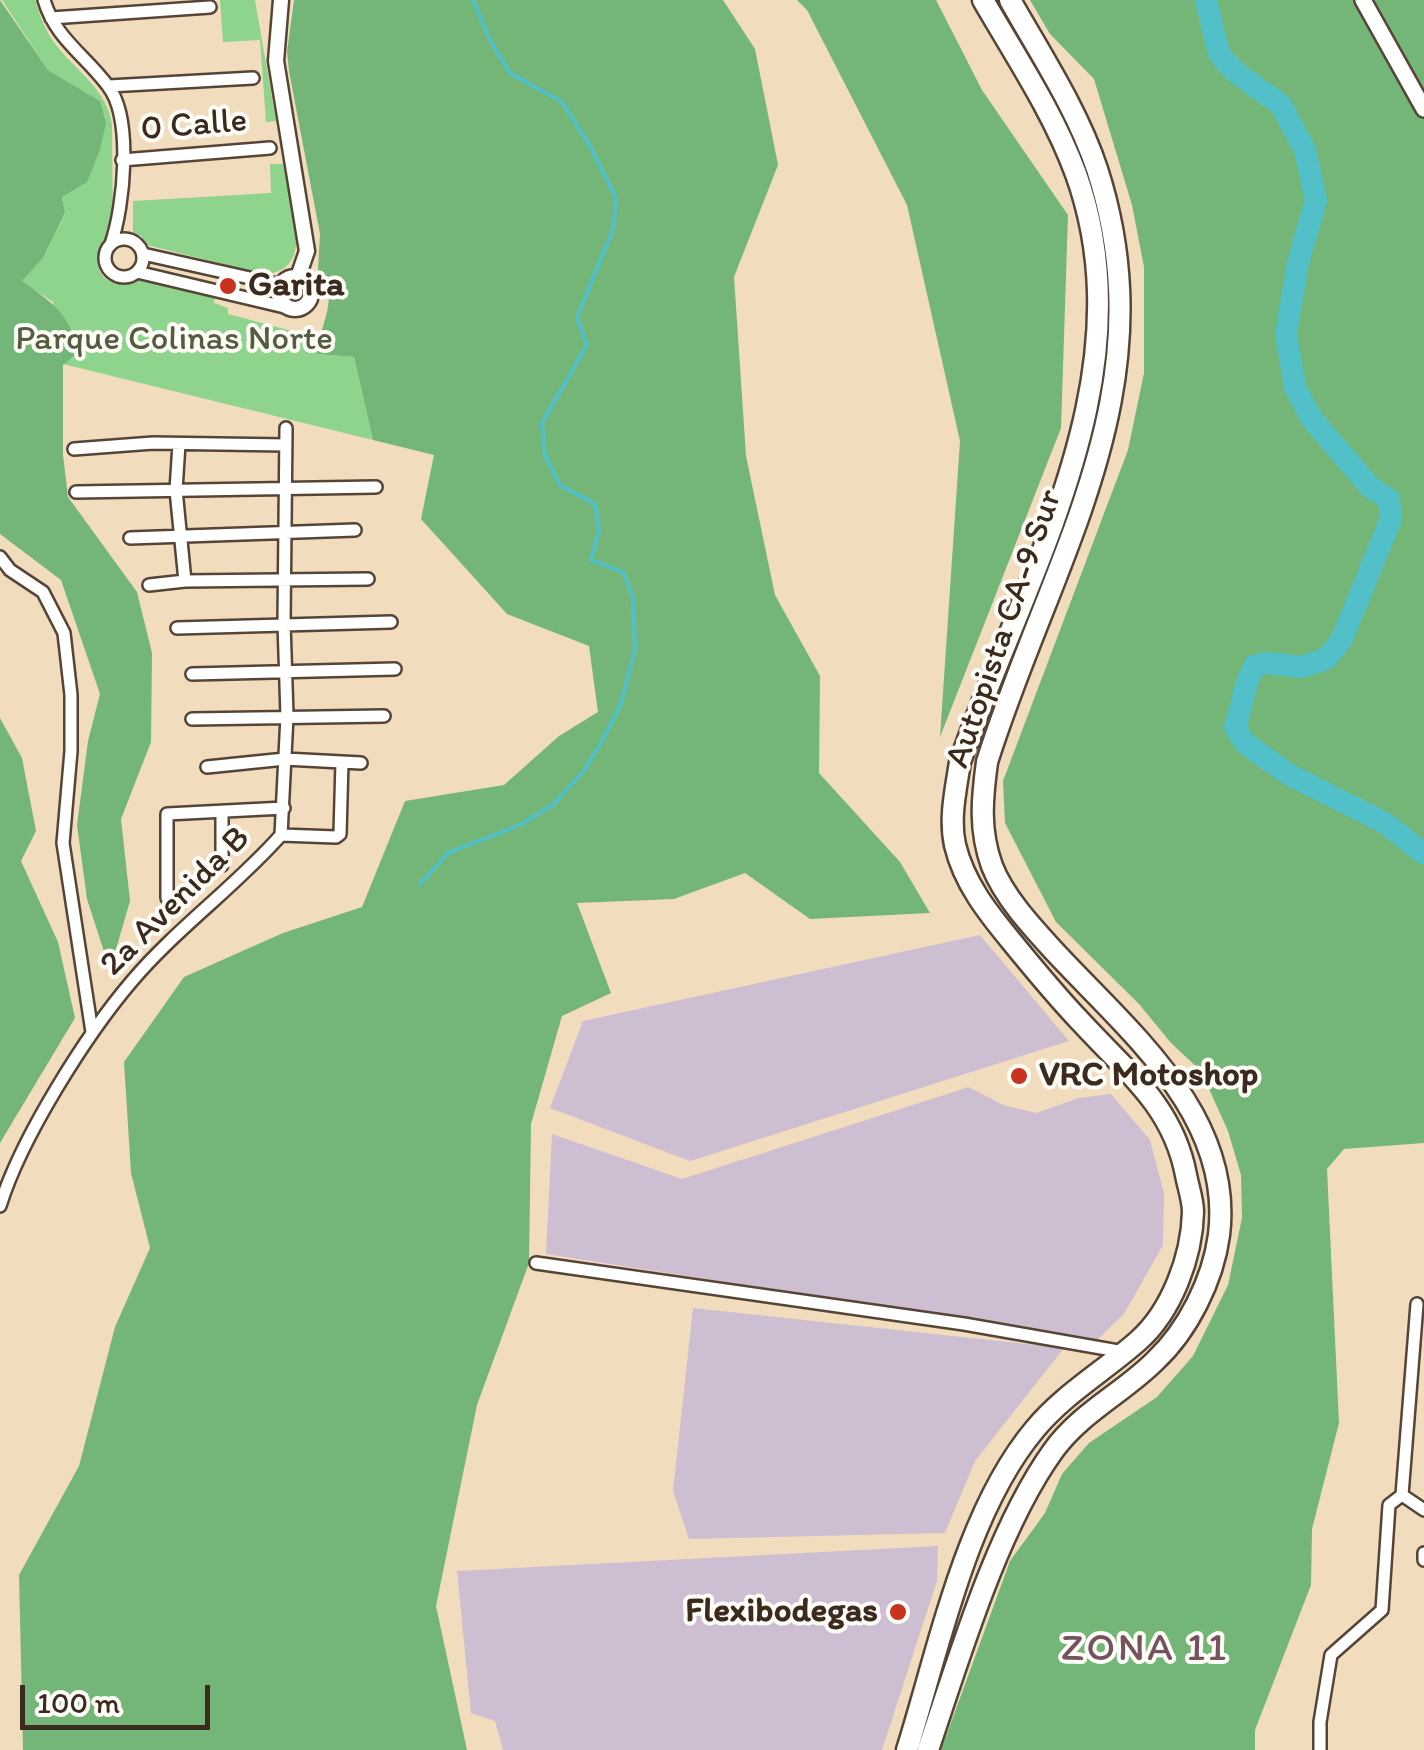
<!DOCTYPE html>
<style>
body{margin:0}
#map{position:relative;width:1424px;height:1750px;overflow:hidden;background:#f2dcbe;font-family:Itim,sans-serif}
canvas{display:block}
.scale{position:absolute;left:20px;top:1685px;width:190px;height:45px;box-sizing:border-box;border:5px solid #3b2a1e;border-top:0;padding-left:12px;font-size:30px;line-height:35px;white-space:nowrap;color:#3b2a1e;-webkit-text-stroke:8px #fdfcf7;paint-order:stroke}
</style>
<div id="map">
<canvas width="1424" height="1750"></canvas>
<div class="scale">100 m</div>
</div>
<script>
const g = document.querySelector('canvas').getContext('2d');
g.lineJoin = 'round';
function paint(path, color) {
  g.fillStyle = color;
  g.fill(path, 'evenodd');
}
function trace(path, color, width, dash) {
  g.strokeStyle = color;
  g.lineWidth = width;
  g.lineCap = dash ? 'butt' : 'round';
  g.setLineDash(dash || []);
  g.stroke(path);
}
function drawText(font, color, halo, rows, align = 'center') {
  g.font = font + ' Itim,sans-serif';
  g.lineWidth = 8;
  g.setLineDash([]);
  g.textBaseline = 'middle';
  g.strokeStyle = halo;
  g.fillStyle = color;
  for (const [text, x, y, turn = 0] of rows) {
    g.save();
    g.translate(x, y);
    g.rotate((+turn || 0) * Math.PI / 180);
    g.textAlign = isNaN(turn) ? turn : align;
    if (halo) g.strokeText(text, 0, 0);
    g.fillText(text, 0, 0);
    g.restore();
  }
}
paint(new Path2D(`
 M980,935L1069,1041L690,1161L550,1108L583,1021Z
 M969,1087L1003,1105L1036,1113L1079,1098L1111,1094L1150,1140L1164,1193L1163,1245L1124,1314L1097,1340L546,1254L552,1134L682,1179Z
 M693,1308L1064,1348L975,1461L945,1533L689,1539L673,1491Z
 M938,1546L937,1581L882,1750H503L495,1721L471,1713L457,1571Z`), '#cebed1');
paint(new Path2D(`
 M2,0H35C40,16 46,32 56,45C76,71 108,90 112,125L113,235C94,246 90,276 115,283C126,286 135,279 146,280C169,284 193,292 215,297L214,303L228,308V314L318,338V354L354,357L373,440L63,364L53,302L21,281L43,258L65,214L62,197L100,101L48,70Z
 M220,0H255L276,121L266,122L260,40L223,42Z
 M270,164H283C289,197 320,273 263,274L147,245L141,236L133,233V201L271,193Z`), '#8fd48d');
paint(new Path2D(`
 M0,0L48,70L100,101L106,123L100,150L87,182L62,197L65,213L43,258L22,281C49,300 77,318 75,355L63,365V455L68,497L137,592L152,653L151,742L121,819L130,901L110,970L87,899L77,825L88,741L100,694L61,580L0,534Z
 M294,0H723L755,49L778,165L734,277L746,456L775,595L820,676L819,773L900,862L930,913L810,919L745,873L674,899L577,903L611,993L562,1016L531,1124L529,1263L477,1405L436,1606L467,1750H23L19,1575L79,1466L115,1327L150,1248L131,1173L124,1062L184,977L283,933L362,907L405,801L504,785L559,736L598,712L589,646L507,614L421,519L434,455L373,440L354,357L317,354C319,325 342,296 318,270L320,234L289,71L287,52Z
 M797,0H936L982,90L1068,215L1061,428L940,737L960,441L907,205L807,10Z
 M1030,0H1424V1143L1344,1149L1327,1169L1339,1423L1312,1529L1311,1585L1255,1730V1750H941L1010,1561L1045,1513L1062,1474L1089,1443L1157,1397L1193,1356L1228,1285L1242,1218L1241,1175L1228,1131L1201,1071L1171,1043L1139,1004L1056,922L1005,823L1003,781L1128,450L1144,373V267L1132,205L1094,79L1050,34Z
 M0,718L22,758L36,831L21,861L58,942L75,1018L0,1143Z`), '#73b678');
trace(new Path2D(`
 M420,884L448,853L520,825L554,804L582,773L600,745L621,704L635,649L633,597L623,572L591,560L599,530L595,504L560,485L545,456L542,423L587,345L577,318L613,229L616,198L590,146L562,102L510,73L491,42L473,0`), '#52c0c9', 4);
trace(new Path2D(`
 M1206,0L1219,54L1234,71L1281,105L1305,150L1316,200L1298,263L1286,334L1295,387L1311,418L1370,487L1389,499L1391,519L1341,641L1326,659L1301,667L1268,663L1255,665C1243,686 1243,705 1235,727L1245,743L1288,774L1385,823L1424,854`), '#52c0c9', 22);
const minor = new Path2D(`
 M44,0C55,38 85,55 108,86C133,118 124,207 111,244
 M51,18L210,7
 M109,86L253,78
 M122,160L270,148
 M105 258a19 19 0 1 1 38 0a19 19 0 1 1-38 0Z
 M143,254L281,285
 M137,272L293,309
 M179,444L176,490L185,581
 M74,449L153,443L286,445
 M76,492L376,487
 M130,538L355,530
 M0,557L10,570L43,592L64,633L71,695V751L63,843L92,1032
 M149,585L185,581L368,579
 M177,628L391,622
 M192,674L395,669
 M192,719L384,716
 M207,767L285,759L361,763
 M281,835L336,837L340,834L342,762
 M222,865V812
 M167,898V814L284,808
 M0,1206C21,1138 86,1035 132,981C177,928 235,887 281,835L287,716L284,623L286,428
 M536,1263L964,1324L1124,1352
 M1402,1495L1417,1304
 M1402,1495L1424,1510
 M1424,1553V1560
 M1320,1750V1722L1331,1655L1382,1610L1389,1505L1402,1495`);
const tertiary = new Path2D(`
 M281,0L276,61L307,251L298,277
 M279 293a16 16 0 1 1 32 0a16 16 0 1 1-32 0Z`);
const secondary = new Path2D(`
 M1363,0L1424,109`);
const trunk = new Path2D(`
 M907,1750C939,1648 966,1511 1035,1429C1064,1394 1104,1371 1138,1341C1172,1311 1192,1256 1193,1212C1193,1200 1188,1186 1186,1175C1173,1106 1126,1071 1081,1022C1057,997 1034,969 1012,942C988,913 964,883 955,845C949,818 956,789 960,762C1024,575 1149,377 1076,174C1053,112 1016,57 983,0
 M928,1750C959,1658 997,1529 1053,1451C1080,1413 1123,1393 1155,1361C1188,1330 1213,1280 1219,1235C1234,1115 1127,1030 1054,951C1032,927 1004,897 992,866C979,830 982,799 987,762C1051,558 1169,392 1097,169C1077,109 1041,55 1010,0`);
trace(minor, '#564536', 16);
trace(tertiary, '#564536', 19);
trace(secondary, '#564536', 20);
trace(trunk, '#564536', 25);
trace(minor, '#fff', 11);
trace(tertiary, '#fff', 14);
trace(secondary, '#fff', 15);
trace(trunk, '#fff', 20);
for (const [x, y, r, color] of [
 [228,286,10,"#c8321e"],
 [1019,1076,10,"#c8321e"],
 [898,1612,10,"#c8321e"]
]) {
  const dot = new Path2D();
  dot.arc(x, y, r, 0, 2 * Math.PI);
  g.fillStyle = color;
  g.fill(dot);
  trace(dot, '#fdfcf7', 4);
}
drawText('35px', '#3b2a1e', '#fdfcf7', [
 ["0 Calle",194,126,-5],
 ["Autopista CA-9 Sur",1005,629,-71],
 ["2a Avenida B",176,902,-45]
]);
drawText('bold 35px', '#3b2a1e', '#fdfcf7', [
 ["Garita",248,286],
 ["VRC Motoshop",1039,1076],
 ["Flexibodegas",878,1612,"right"]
], 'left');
drawText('35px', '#545d3f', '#fdfcf7', [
 ["Parque Colinas Norte",174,340]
]);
g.letterSpacing = '2.5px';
drawText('40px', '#74535f', '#fdfcf7', [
 ["ZONA 11",1145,1650]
]);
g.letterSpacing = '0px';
</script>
